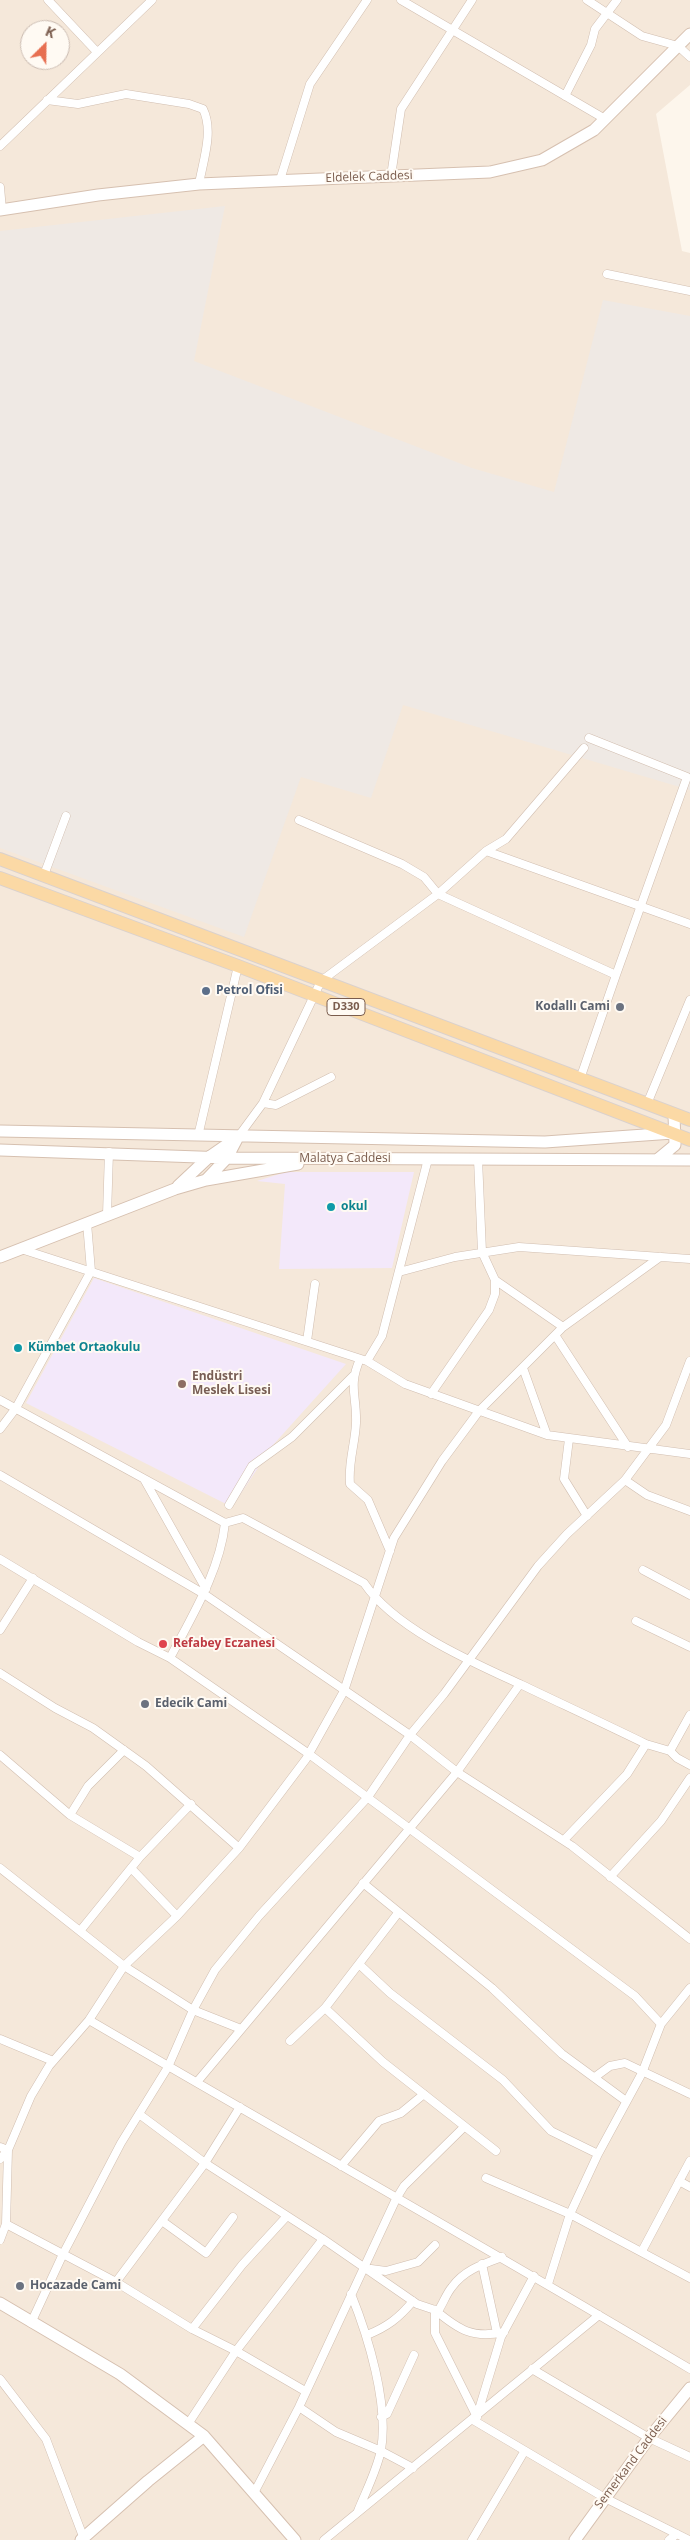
<!DOCTYPE html>
<meta charset="utf-8">
<style>
body{margin:0}
#map{position:relative;width:690px;height:2540px;overflow:hidden;background:#fdf6ec;font-family:"Open Sans",sans-serif}
canvas{display:block}
.north{position:absolute;left:20px;top:20px;width:50px;height:50px;box-sizing:border-box;background:#fffaf3;border:1px solid #cabbb1;border-radius:50%;rotate:23deg;font-size:14px;font-weight:700;line-height:20px;text-align:center;color:#7a5c4d}
.north::after{content:'';display:block;margin:auto;width:18px;height:22px;background:#e76f51;clip-path:polygon(50% 0,100% 100%,50% 72%,0 100%)}
</style>
<div id="map">
<canvas width="690" height="2540"></canvas>
<div class="north">K</div>
</div>
<script>
const g = document.querySelector('canvas').getContext('2d');
g.lineJoin = 'round';
function paint(path, color) {
  g.fillStyle = color;
  g.fill(path, 'evenodd');
}
function trace(path, color, width, dash) {
  g.strokeStyle = color;
  g.lineWidth = width;
  g.lineCap = dash ? 'butt' : 'round';
  g.setLineDash(dash || []);
  g.stroke(path);
}
function drawText(font, color, halo, rows, align = 'center') {
  g.font = font + ' "Open Sans",sans-serif';
  g.lineWidth = 4;
  g.setLineDash([]);
  g.textBaseline = 'middle';
  g.strokeStyle = halo;
  g.fillStyle = color;
  for (const [text, x, y, turn = 0] of rows) {
    g.save();
    g.translate(x, y);
    g.rotate((+turn || 0) * Math.PI / 180);
    g.textAlign = isNaN(turn) ? turn : align;
    if (halo) g.strokeText(text, 0, 0);
    g.fillText(text, 0, 0);
    g.restore();
  }
}
paint(new Path2D(`
 M0,0H690V85L656,114L682,251L690,253V2540H0ZM30,30H60V60H30Z`), '#f5e8da');
paint(new Path2D(`
 M225,206L194,361L472,468L554,492L603,300L690,316V790L403,705L371,798L301,777L244,937L0,848V231Z`), '#efe9e4');
paint(new Path2D(`
 M286,1172H414L392,1268L279,1269L285,1184L257,1181Z
 M94,1278L346,1364L273,1445L232,1507L26,1403Z`), '#f3e8fa');
const street = new Path2D(`
 M48,0L97,52
 M401,0L605,119
 M587,0L642,36L678,46L690,57
 M565,96L591,45L595,29L617,0
 M47,100L78,104L126,94L189,104L203,109C214,131 203,161 199,184
 M0,146L152,0
 M391,176L401,109L472,0
 M280,180L310,84L367,0
 M0,187L2,210
 M607,274L690,291
 M589,738L687,777L616,975
 M299,820L402,864L424,877L438,894L616,975L580,1079
 M486,851L690,924
 M44,875L66,816
 M263,1103L276,1105L331,1077
 M647,1104L690,1000
 M198,1136L238,966
 M238,1137L263,1103L321,981L438,894L486,851L506,839L584,748
 M107,1215L109,1152
 M21,1249L367,1361L405,1384L547,1435L690,1454
 M399,1272L455,1257L519,1247L690,1259
 M495,1280L563,1327
 M555,1335L628,1447
 M307,1341L315,1284
 M360,1359C348,1386 357,1396 356,1423C355,1445 348,1462 350,1484L368,1500L390,1551
 M367,1361L382,1336L428,1159
 M523,1368L547,1435
 M431,1394L489,1310L495,1294V1280L482,1252L478,1159
 M0,1400L225,1523L243,1518L364,1583C395,1629 472,1662 522,1685C564,1705 605,1724 646,1744L670,1751L677,1758L690,1765
 M0,1429L16,1408L91,1271L87,1223
 M569,1439L564,1479L587,1516
 M0,1475L204,1594L410,1735L457,1772L572,1846L690,1939
 M144,1479L206,1589
 M625,1480L647,1495L690,1511
 M229,1505L252,1466L292,1437L353,1376
 M0,1559L138,1642L170,1658L309,1754L635,1996L661,2024
 M643,1570L690,1595
 M636,1621L690,1647
 M0,1630L33,1578
 M170,1658C192,1616 220,1571 225,1523
 M0,1673L55,1708L93,1728L146,1766L239,1848
 M670,1751L690,1715
 M0,1755L70,1815L140,1857
 M70,1815L88,1786L124,1750
 M564,1840L627,1774L646,1744
 M0,1868L124,1966L193,2010L168,2067L121,2143L63,2254L31,2323
 M131,1868L177,1916
 M610,1877L661,1821L690,1778
 M363,1883L492,1988L562,2054L626,2101
 M80,1931L140,1857L191,1804
 M360,1965L390,1993L503,2080L551,2131L598,2154
 M325,2008L383,2062L496,2151
 M89,2020C289,2137 491,2250 690,2369
 M241,2029L193,2010L215,1970L259,1916L368,1797L410,1735L444,1694L538,1566L567,1534L625,1480L666,1425L690,1361
 M0,2039L53,2061
 M290,2041L325,2008L398,1913
 M595,2077L610,2066L625,2063L690,2094
 M197,2082L457,1772L520,1684
 M139,2114L205,2163L323,2239L417,2304L438,2311C443,2304 446,2294 452,2287C464,2270 483,2264 502,2257
 M0,2147L8,2150L6,2224L0,2240
 M0,2159L8,2150L31,2096L49,2066L89,2020L124,1966L177,1916L239,1848L306,1759L344,1691L394,1538L442,1461L479,1411L563,1327L660,1257
 M341,2166L379,2121L401,2113L424,2094
 M486,2178L570,2214L690,2278
 M679,2181L690,2187
 M162,2221L206,2253L233,2217
 M6,2224L116,2282L192,2329L236,2351L305,2391
 M642,2251L690,2161
 M482,2264L497,2333
 M371,2269L386,2271L418,2262L435,2245
 M116,2282L205,2163L240,2107
 M548,2284L570,2214L598,2154L642,2073L661,2024L690,1988
 M351,2294C368,2336 389,2404 381,2450C377,2470 366,2491 358,2511
 M435,2310V2333L477,2417
 M435,2310C459,2330 473,2339 504,2332
 M192,2329L242,2265L287,2216
 M367,2335C387,2327 399,2318 413,2301
 M532,2369L649,2438L690,2457
 M0,2379L46,2439L84,2539
 M299,2407L336,2432L381,2451L413,2468
 M477,2416L501,2337L534,2276
 M381,2417L387,2414L414,2355
 M473,2420L605,2498L689,2540
 M188,2424L236,2351L323,2239
 M254,2493L299,2407L396,2199L404,2186L464,2127
 M324,2540L599,2315
 M472,2540L524,2452
 M669,2540L677,2534`);
const secondary = new Path2D(`
 M0,210L98,195L199,184L490,172L542,160L594,130L690,34
 M0,1131L545,1142L673,1133
 M0,1150L227,1158L690,1160
 M658,1159L675,1145L674,1114
 M206,1180L298,1164
 M178,1186L209,1157L235,1139
 M0,1257L175,1189L206,1180L227,1158L238,1137
 M0,2303L120,2374L204,2436L295,2540
 M81,2540L148,2481L204,2436
 M575,2540L649,2438L690,2388`);
const primary = new Path2D(`
 M0,859L690,1120
 M0,878L238,966L690,1140`);
trace(street, '#d1beb0', 9);
trace(secondary, '#d6c0b0', 13);
trace(primary, '#dad1cd', 14);
trace(street, '#fff', 8);
trace(secondary, '#fff', 11);
trace(primary, '#fbd9a5', 12);
for (const [x, y, r, color] of [
 [206,991,5,"#5c6f8a"],
 [620,1007,5,"#6b7280"],
 [331,1207,5,"#0f9aa8"],
 [18,1348,5,"#0f9aa8"],
 [182,1384,5,"#8d6e63"],
 [163,1644,5,"#e0444e"],
 [145,1704,5,"#6b7280"],
 [20,2286,5,"#6b7280"]
]) {
  const dot = new Path2D();
  dot.arc(x, y, r, 0, 2 * Math.PI);
  g.fillStyle = color;
  g.fill(dot);
  trace(dot, '#fffaf3', 2);
}
for (const [x, y, w] of [
 [346,1007,38]
]) {
  const box = new Path2D();
  box.roundRect(x - w / 2, y - 8.5, w, 17, 4);
  g.fillStyle = '#fffaf3';
  g.fill(box);
  trace(box, '#7a5c4d', 1);
}
drawText('bold 11px', '#7a5c4d', null, [
 ["D330",346,1007]
]);
drawText('12px', '#7a5c4d', '#fffaf3', [
 ["Eldelek Caddesi",369,177,-2],
 ["Malatya Caddesi",345,1159],
 ["Semerkand Caddesi",631,2463,-53]
]);
drawText('bold 12px', '#4e5e75', '#fffaf3', [
 ["Petrol Ofisi",216,991]
], 'left');
drawText('bold 12px', '#5b616d', '#fffaf3', [
 ["Kodallı Cami",610,1007,"right"],
 ["Edecik Cami",155,1704],
 ["Hocazade Cami",30,2286]
], 'left');
drawText('bold 12px', '#0d838f', '#fffaf3', [
 ["okul",341,1207],
 ["Kümbet Ortaokulu",28,1348]
], 'left');
drawText('bold 12px', '#785e54', '#fffaf3', [
 ["Endüstri",192,1377],
 ["Meslek Lisesi",192,1391]
], 'left');
drawText('bold 12px', '#be3a42', '#fffaf3', [
 ["Refabey Eczanesi",173,1644]
], 'left');
</script>
